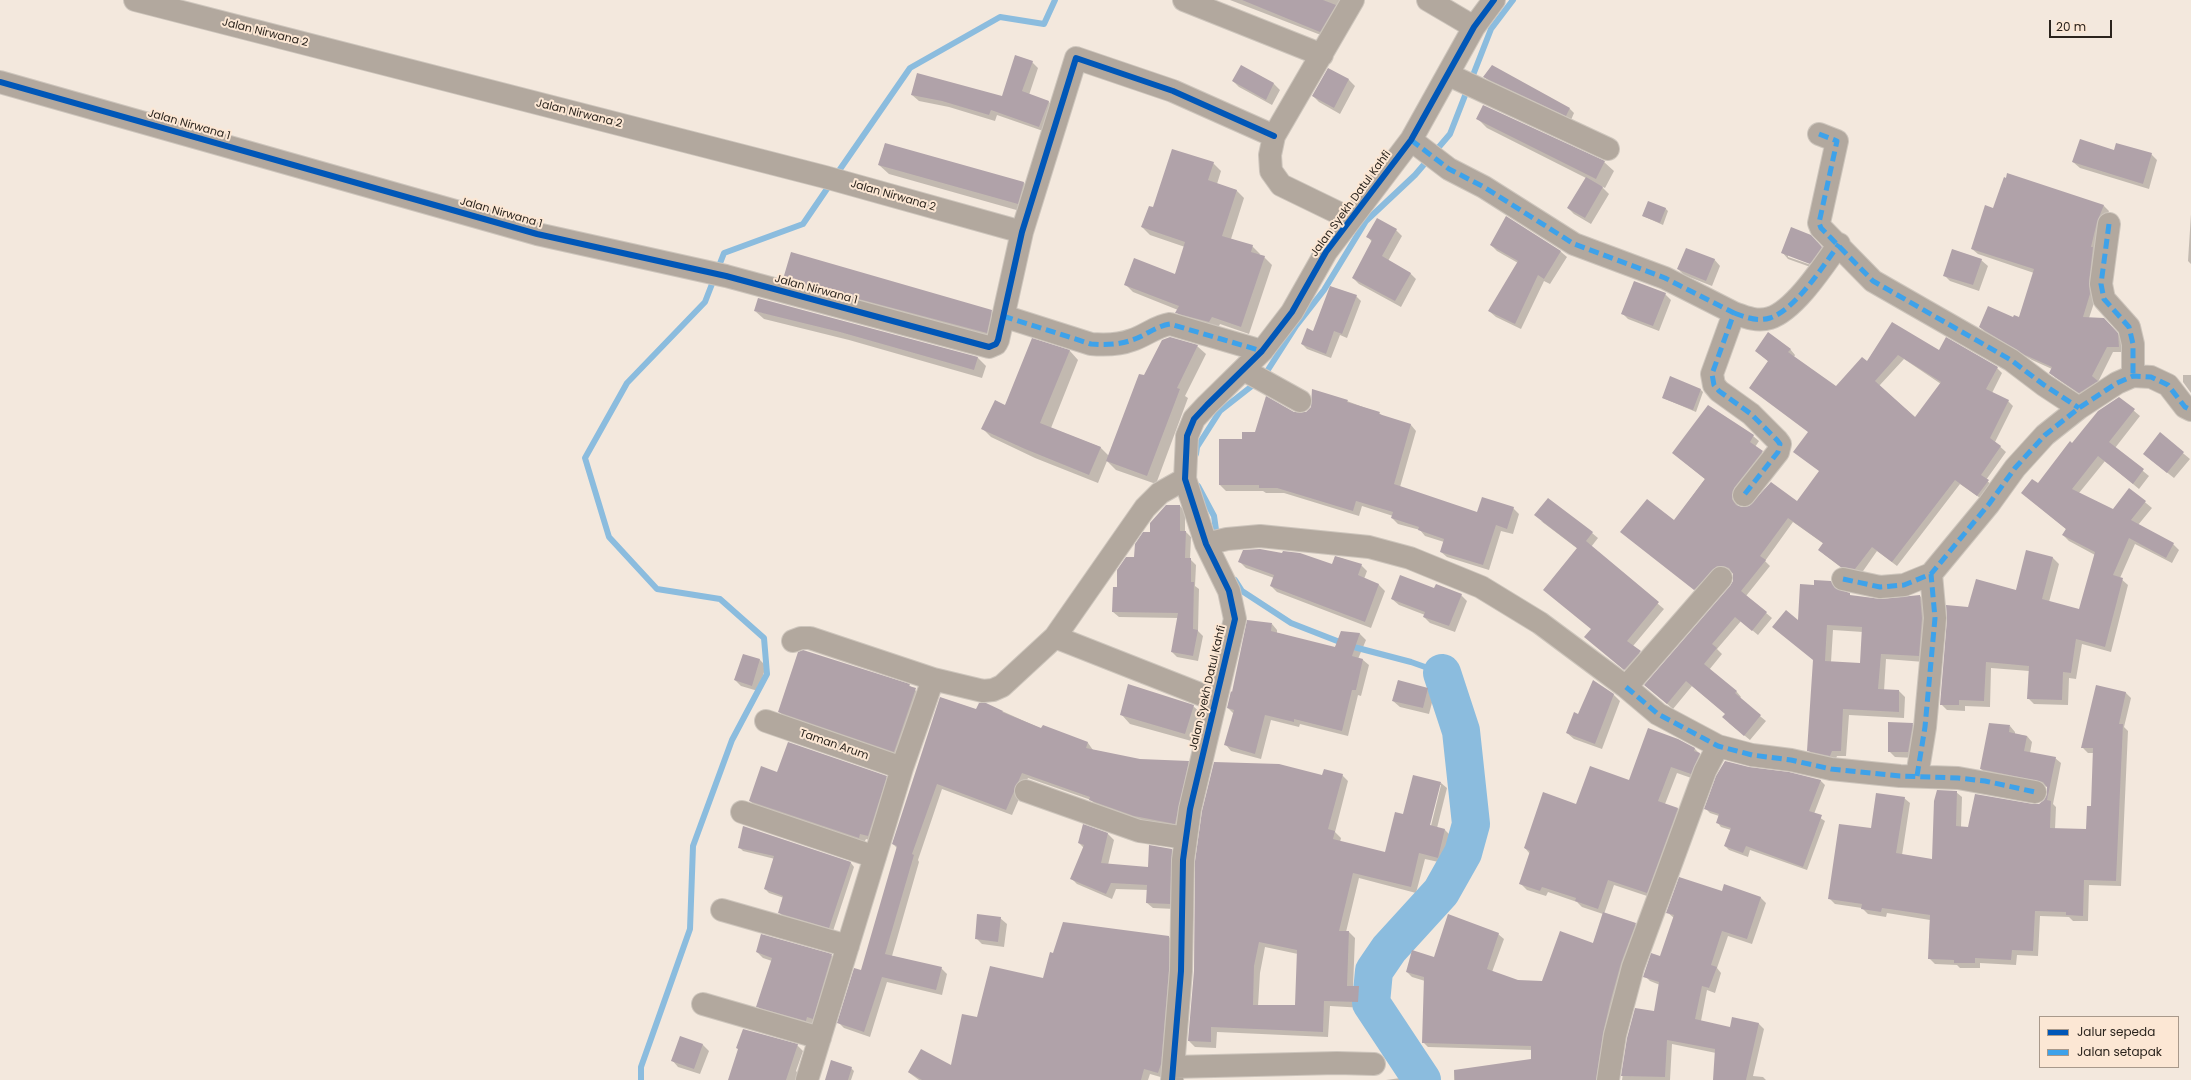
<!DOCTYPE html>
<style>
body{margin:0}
#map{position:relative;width:2191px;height:1080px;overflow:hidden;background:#f3e8dd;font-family:Poppins,sans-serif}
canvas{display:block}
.legend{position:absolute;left:2039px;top:1016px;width:140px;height:52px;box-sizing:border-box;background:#fce7d4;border:1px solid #a8998b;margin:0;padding:5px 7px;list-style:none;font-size:12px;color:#2b241d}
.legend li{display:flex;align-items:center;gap:8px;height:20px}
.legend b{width:20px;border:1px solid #a8998b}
.scale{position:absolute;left:2049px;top:20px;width:63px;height:18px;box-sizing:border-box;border:2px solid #2b241d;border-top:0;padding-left:5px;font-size:12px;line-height:14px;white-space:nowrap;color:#2b241d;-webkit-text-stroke:3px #fce7d4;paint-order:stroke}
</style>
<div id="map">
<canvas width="2191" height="1080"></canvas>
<ul class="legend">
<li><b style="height:5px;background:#0057b8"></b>Jalur sepeda</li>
<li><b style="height:5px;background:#3ea2ea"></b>Jalan setapak</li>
</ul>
<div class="scale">20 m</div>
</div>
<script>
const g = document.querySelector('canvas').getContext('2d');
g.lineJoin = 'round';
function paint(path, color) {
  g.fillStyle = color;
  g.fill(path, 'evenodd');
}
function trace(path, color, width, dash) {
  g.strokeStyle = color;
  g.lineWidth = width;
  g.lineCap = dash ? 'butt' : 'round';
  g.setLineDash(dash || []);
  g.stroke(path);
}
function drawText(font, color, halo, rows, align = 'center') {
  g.font = font + ' Poppins,sans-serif';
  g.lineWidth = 4;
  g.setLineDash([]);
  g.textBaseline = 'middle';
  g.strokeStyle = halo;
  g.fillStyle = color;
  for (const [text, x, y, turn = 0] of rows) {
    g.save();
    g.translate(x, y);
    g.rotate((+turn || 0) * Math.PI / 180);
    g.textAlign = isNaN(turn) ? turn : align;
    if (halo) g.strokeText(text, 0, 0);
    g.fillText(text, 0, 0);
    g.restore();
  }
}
paint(new Path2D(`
 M1230,0H1347L1326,37Z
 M1032,62L1038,68L1029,95L1048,101L1054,108L1046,132L997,115L995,121L949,107L919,101L912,95L1002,97Z
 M1241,67L1274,84L1280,90L1272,105L1239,87L1233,81Z
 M1328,69L1349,80L1355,86L1340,114L1319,102L1313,96Z
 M1484,77L1570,109L1574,113L1571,120L1489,81Z
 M1478,119L1604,162L1614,171L1605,188L1601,186L1609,194L1591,224L1574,214L1568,208L1586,178L1487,128Z
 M885,144L1024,183L1033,192L1027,213L889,174L879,165Z
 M2115,151L2151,154L2157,160L2149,189L2080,168L2073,162Z
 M1213,163L1221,171L1217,184L1236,190L1244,198L1231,239L1252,246L1260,254L1259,256L1264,257L1272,265L1249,334L1220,324L1217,330L1184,320L1177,312L1178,310L1133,292L1125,284L1175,275L1185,247L1150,235L1142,227L1154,209Z
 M2008,174L2104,206L2109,211L2102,228L2095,300L2089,318L2109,324L2123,339L2124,352H2113L2098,382L2102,386L2085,398L2056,378L2050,373L2052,369L2032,360L1985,332L1980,327L2019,318L2034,273L1978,254L1972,249L1994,209Z
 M1665,208L1668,211L1663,225L1643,216Z
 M2191,214V264L2188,261Z
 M1396,230L1402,236L1388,261L1410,273L1416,279L1401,307L1359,284L1353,278L1372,242L1368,237Z
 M1817,242L1827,253L1816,269L1788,259L1782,252ZM1788,254L1815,264L1814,266L1788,257Z
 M1491,245L1560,251L1567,257L1550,284L1544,281L1521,329L1496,317L1489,311L1518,263L1497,251Z
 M1714,259L1720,266L1712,286L1684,275L1678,269Z
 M1981,260L1988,266L1979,291L1950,281L1944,275Z
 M784,278L991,311L1001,320L996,342L794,288Z
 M1665,294L1671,300L1659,331L1628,319L1622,313Z
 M1356,296L1361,301L1347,338L1340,335L1331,358L1307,349L1302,344Z
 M755,311L978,358L986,366L982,378L849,340L764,319Z
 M1892,324L1939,351L1997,368L2002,373L1992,393L2008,401L2013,406L1995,442L2006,452L1986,480L1993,486L1983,500L1960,484L1897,566L1877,551L1861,574L1847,572L1825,555L1820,550L1824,544L1793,522L1765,561L1770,566L1746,596L1772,618L1758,635L1741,621L1717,649L1722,654L1709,670L1736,691L1741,697L1739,699L1766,721L1750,740L1729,723L1726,714L1692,686L1673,709L1651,690L1731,587L1734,581V574L1729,571H1722L1700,594L1622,532L1674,521L1705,479L1673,453L1753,436L1759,441L1755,447L1767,457L1739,493L1737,505L1742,508L1797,502L1820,471L1809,432L1769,362L1756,351L1790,349L1795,355L1794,357L1836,388L1867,362ZM1904,359L1941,384L1916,418L1879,386Z
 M1033,340L1070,351L1078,360L1051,428L1100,447L1109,456L1144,377L1197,346L1206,354L1185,396L1188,398L1156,484L1116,470L1107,461L1098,483L1035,458L991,437L983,429L1005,406Z
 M2183,375H2191V393L2183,382Z
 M1701,390L1703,392L1696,412L1663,398Z
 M2119,398L2140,416L2115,448L2149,476L2139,489L2105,461L2079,493L2113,511L2129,489L2152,508L2138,525L2173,544L2179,550L2172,563L2135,544L2120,578L2128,585L2111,652L2082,644L2076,679L2069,678L2068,705L2034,704L2028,698L2029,671L1991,668L1990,707L1965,706V711L1947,710L1941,704L1969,608L2016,591L2027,552L2053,558L2059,564L2049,602L2080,610L2095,555L2069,541L2063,535L2066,529L2022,493L2038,484L2072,444Z
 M1347,401L1379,413L1383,416L1411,425L1416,431L1400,487L1478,513L1513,508L1519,514L1513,534L1501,531L1489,570L1447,557L1441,552L1444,542L1425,536L1420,530L1398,524L1392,518L1393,516L1362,506L1359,516L1284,493H1266L1263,491H1226L1220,485L1243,440L1294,413H1307Z
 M2160,434L2190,459L2174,478L2150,459Z
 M1180,506L1185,511V531L1191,537L1190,559L1196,565L1195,586L1199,589L1198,631L1203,636L1198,661L1177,657L1172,652L1178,618L1119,617L1113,612L1118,588L1135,558L1151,534Z
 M1541,521L1592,533L1598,538L1591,547L1664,609L1633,646L1645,658L1631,675L1585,637L1592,629L1578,549Z
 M1283,554L1332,566L1335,557L1341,558L1361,565L1367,571L1364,579L1379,585L1385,591L1371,628L1277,592L1271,586L1274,578L1246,568L1240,562Z
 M1830,582L1838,590L1852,597L1881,600L1920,596L1926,602L1924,662L1886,659L1884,691H1899L1905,697L1904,718L1849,715L1846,756H1837L1835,761L1814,756L1808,750L1814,661L1799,622L1815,587ZM1833,630L1863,632L1861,664L1831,662Z
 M1435,589L1461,595L1467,601L1455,632L1430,623L1424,617L1425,615L1399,605L1392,599Z
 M1272,624L1277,630V633L1335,648L1341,632L1360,634L1366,640L1358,659L1363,660L1369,665L1361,696L1358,695L1348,736L1300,724L1299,727L1271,720L1261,759L1231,751L1226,745L1234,714L1228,708L1233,693Z
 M743,655L760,660L766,666L758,691L741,686L735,680Z
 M1398,681L1428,689L1434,695L1429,714L1400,707L1393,701Z
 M909,685L921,695L900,757L785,717L779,712Z
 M2097,686L2126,693L2131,698L2124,727L2128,731L2121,886L2089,885L2088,921H2073L2069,917L2040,916L2038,956L2017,955L2016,965L1980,963V968H1960L1957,965L1935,964L1929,958L1930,920L1887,913L1886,917L1868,914L1862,908L1835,904L1829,898L1872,830L1904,798L1910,803L1902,855L1933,860L1956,792L1962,797L1961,827L1969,828L2033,805H2040L2046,800L2048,794V787L1986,774L1981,769L2010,726L2015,732V734L2027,736L2032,742L2030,753L2055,758L2061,763L2053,804L2056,807L2055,829L2087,831L2092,807L2094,753H2088L2083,748Z
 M1613,694L1620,701L1602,749L1574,739L1567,733L1578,715Z
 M1193,706L1203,715L1195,742L1130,724L1121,714Z
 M976,711H1002L1042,729L1088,743L1093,750L1140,760L1188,762L1194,768L1181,829L1141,821L1096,805L1091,800L1028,778L1012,815L942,789L918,860L919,862L892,956L941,968L947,974L942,995L887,982L870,1037L844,1028L839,1023L862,971L897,848L893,844Z
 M1912,724L1918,730L1914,758L1895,757L1889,751Z
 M1678,740L1695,749L1701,755L1697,780L1677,773L1665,804L1678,809L1684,815L1653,898L1614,885L1604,914L1635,924L1641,929L1601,1080H1454V1071L1532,1060V1050L1428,1047L1423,1042L1425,981L1412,977L1407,972L1435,958L1498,934L1504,939L1492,972L1518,981L1543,982L1593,944L1603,914L1582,907L1577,902L1548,892L1546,896L1527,890L1521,884L1530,854L1525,848L1577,805L1629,782Z
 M1749,768L1820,780L1825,785L1814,814L1825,821L1807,870L1750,850L1748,857L1729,850L1725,846L1731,830L1721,827L1717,822L1719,816L1710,813L1706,809Z
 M778,774L886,777L892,783L874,841L866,839L864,843L756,807L750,801Z
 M1342,775L1348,781L1335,832L1341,838L1340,842L1386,853L1404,816L1441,783L1447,788L1437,828L1445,830L1450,835L1443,863L1425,859L1416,893L1359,878L1346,932H1349L1355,938L1353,987H1358L1364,993V1008L1330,1006L1328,1037L1217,1032L1216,1048L1195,1047L1189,1041L1323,776ZM1439,785H1441L1430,830H1428ZM1265,947L1298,954L1296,1006H1258L1260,973Z
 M1083,826L1108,834L1114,840L1108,865L1149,868L1171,849L1177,855L1175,909L1153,908L1147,903L1148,890L1116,889L1112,899L1077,884L1071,878L1084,848L1079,843Z
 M739,847L851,863L854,867L833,931L783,917L780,913L784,898L769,893L765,889L775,859L743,851Z
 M1722,892L1761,898L1766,903L1752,944L1728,936L1717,968L1721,973L1715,993L1707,990L1701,1021L1730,1028L1733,1018L1759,1024L1764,1029L1753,1076L1763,1077L1766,1080H1714L1716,1053L1672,1044L1670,1080H1622L1628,1038L1655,1012L1660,985L1650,981L1645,976L1661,957L1674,918L1667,912Z
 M1000,918L1007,924L1004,947L982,944L976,938Z
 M1169,937L1174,942L1164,1078L1150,1074L1148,1080H919L908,1072L952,1066L978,1018L1044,979L1054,954Z
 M757,952L831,955L837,961L818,1024L813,1022L811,1026L763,1012L758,1006L772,961L763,958Z
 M681,1037L703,1045L709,1051L700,1074L678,1067L672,1060Z
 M797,1045L803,1051L796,1071L802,1077V1080H732Z
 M851,1068L854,1071L851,1080H826Z
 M1408,1077L1411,1080H1386Z`), '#0003');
trace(new Path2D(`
 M836,175L910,68L1000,17L1044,24L1055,0
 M1264,376L1296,326L1324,290L1366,221L1415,175L1450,134L1491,29L1513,0
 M1196,454L1197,447L1220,411L1257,382
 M1198,486L1214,516L1217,537
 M1235,580L1242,591L1291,623L1350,646L1411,662L1442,673
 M641,1080V1067L690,929L693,846L732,740L767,674L764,638L720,599L657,589L609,537L585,458L627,383L705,302L724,253L803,224L831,183`), '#8bbcde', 6);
trace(new Path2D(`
 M1422,1080L1371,1003L1374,971L1389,949L1441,892L1463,853L1471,824L1461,731L1442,673`), '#8bbcde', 38);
paint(new Path2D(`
 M1242,0H1323L1336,5L1320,32Z
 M1015,55L1033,61L1022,91L1049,101L1039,127L991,110L989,115L942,101L911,95L917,73L1002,96Z
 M1241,65L1274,83L1266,100L1232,81Z
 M1492,65L1570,108L1566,116L1483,77Z
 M1328,68L1349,79L1334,108L1312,96Z
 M1483,105L1605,161L1596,179L1476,119Z
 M2080,139L2114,150L2116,143L2152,153L2143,184L2072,162Z
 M885,143L1024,182L1018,204L878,165Z
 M1172,149L1214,162L1208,180L1237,190L1222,236L1253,245L1251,252L1265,256L1241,327L1212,317L1209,322L1175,313L1179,306L1124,285L1134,258L1175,274L1185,242L1141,227L1149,206L1153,207Z
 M2007,173L2104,205L2097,222L2091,247H2093L2089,282L2090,294L2083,317L2104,318L2118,333L2119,347H2107L2092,376L2098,381L2079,393L2049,373L2052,367L2025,355L1979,327L1988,306L2013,317L2014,315L2019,317L2034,269L1971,249L1985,205L1993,208L2004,177L2006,178Z
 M1586,177L1603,187L1585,218L1567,208Z
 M1648,201L1666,208L1660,223L1642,216Z
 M1506,216L1561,251L1544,279L1538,275L1515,324L1488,311L1518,261L1490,245Z
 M1377,218L1397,229L1382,256L1411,273L1395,301L1352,278L1372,240L1366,237Z
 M1791,227L1811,235L1822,247L1810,264L1781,253Z
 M1686,248L1715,259L1706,281L1677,269Z
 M1952,249L1982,259L1973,285L1943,276Z
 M791,252L992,310L987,333L783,279Z
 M1634,281L1666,293L1653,326L1621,314Z
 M1330,286L1357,295L1342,334L1334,331L1326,354L1301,344L1307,328L1313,331Z
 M758,298L978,357L974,370L840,332L754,311Z
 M1892,322L1939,350L1946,337L1998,367L1986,389L2009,400L1990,438L2001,446L1981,475L1989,480L1977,496L1955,480L1892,562L1872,547L1855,569L1841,567L1818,550L1823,543L1788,518L1760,556L1766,560L1741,591L1767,612L1752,631L1735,617L1712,644L1717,648L1704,664L1737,691L1735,693L1761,715L1744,736L1722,717L1725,714L1686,681L1667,704L1644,685L1730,586L1733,581V574L1729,568L1723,566H1717L1694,590L1620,532L1647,499L1674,520L1705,479L1672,453L1708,405L1754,435L1750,442L1763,451L1734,488L1732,499L1736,505L1742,507L1749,506L1771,482L1797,501L1819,471L1793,452L1808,432L1749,388L1768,361L1755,351L1768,332L1791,349L1788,352L1836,386L1862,357L1867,361ZM1898,355L1941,382L1915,417L1875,381Z
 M1170,337L1198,345L1177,388L1180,389L1147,476L1106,461L1139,374L1144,375L1162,340Z
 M1032,338L1070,350L1040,423L1101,447L1089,475L1025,449L981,429L995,400L1005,405Z
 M1670,376L1701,389L1693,410L1662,398Z
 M1312,389L1348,400L1347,402L1380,412L1379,414L1411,424L1394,484L1477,512L1482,497L1514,507L1507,529L1496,525L1483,565L1440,552L1444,539L1418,530L1419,527L1391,518L1393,512L1356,501L1353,511L1277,488H1259V485H1219V439H1242V432H1255L1266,396L1294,412H1306L1311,407Z
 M2119,397L2135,409L2109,442L2144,469L2133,484L2098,456L2072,489L2113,509L2129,488L2146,501L2131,520L2174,543L2166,558L2129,538L2113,575L2123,578L2105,647L2076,639L2071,673L2063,672L2062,700L2027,699L2029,666L1986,662L1984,701L1959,700V705H1940L1947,619L1946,605L1968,607L1976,579L2016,590L2026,550L2053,557L2042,599L2079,609L2095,552L2062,535L2066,529L2021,493L2032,479L2038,483L2070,441L2072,443L2098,411Z
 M2160,432L2184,452L2167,473L2143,454Z
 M1548,498L1593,532L1586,541L1659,602L1627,641L1641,651L1624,670L1584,637L1591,629L1543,590L1577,548L1534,515Z
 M1166,505H1180V531H1186L1185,558H1191V582H1194L1193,629L1198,630L1193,656L1171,652L1178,613L1112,612L1113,587H1117V570L1126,557H1134L1135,544L1143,532H1150V523Z
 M1260,549L1282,553L1283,551L1300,553L1332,564L1335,556L1362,564L1358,575L1379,584L1365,622L1270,586L1274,575L1238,562L1243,550Z
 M1400,575L1434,588L1436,584L1462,594L1449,626L1423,617L1425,612L1391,599Z
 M1814,580L1831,581L1835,588L1850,593V595L1881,599L1920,595L1922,618L1919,656L1881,654L1878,689L1899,690V712L1843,709L1841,751H1832L1830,756L1807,751L1813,660L1772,627L1786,610L1798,620L1800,584L1814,585ZM1827,625L1862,627L1860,663L1825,661Z
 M1247,620L1272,623L1271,631L1335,647L1341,631L1360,633L1352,656L1363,659L1356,690H1352L1342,731L1294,719V722L1265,715L1255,754L1224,745L1234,710L1227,708L1231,691L1232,692Z
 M803,650L910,684L909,686L916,688L894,752L778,712L798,652Z
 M743,654L760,659L752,686L734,680Z
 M1398,680L1428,688L1423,708L1392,701Z
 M1593,680L1614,694L1595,744L1566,733L1574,712L1578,714Z
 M1128,684L1194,705L1185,734L1120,715Z
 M2096,685L2126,692L2119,724H2123L2116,881L2084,880L2083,916L2066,915V912L2035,911L2033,951L2012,950L2011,960L1975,958V963H1954V960L1928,959L1930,915L1882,908L1881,912L1861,909L1862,904L1828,899L1839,824L1871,828L1876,793L1905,797L1896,853L1932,859L1934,801L1937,790L1957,791L1956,826L1968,827L1975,794L2033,804H2039L2044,800L2047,794V787L2043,782L1980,769L1989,723L2010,725L2009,732L2027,736L2024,751L2056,757L2047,800L2051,801L2050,828L2086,829L2087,806H2091L2093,748H2081Z
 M940,697L976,709L979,703H986L1003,711L1002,712L1041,728L1043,725L1088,742L1086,748L1140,759L1189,761L1175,824L1134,816L1089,800L1090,797L1022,773L1006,810L937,784L912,854L914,855L885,954L942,967L936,990L882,977L864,1032L837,1023L854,968L861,970L897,846L892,844Z
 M1888,722L1913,723L1908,752H1888Z
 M1648,728L1678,739L1695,748L1694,751L1700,753L1691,774L1671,767L1658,801L1678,808L1647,893L1608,880L1598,909L1575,901L1576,898L1542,887L1540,891L1519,884L1530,851L1524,848L1543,792L1576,804L1590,766L1629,780Z
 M788,742L887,776L868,836L860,834L859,838L749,801L761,766L777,772Z
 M1725,761L1749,767L1789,772L1821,780L1809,811L1822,815L1803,867L1746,846L1743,853L1724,846L1731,828L1716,823L1719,814L1704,809L1716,776Z
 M1214,762L1279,764L1322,775L1324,769L1343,774L1328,829L1335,831L1333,839L1385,852L1395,812L1403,814L1413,775L1441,782L1430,825L1445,829L1438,858L1419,853L1411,887L1353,873L1339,931H1349L1347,986H1359L1358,1002L1324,1001L1323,1032L1211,1027V1042L1188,1041L1194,971L1195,861L1202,811ZM1259,942L1297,950L1295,1005H1253L1254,966Z
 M1083,824L1108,833L1101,863L1148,867L1149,845L1172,849L1170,904L1146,903L1147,885L1111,883L1106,894L1070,879L1084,845L1078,843Z
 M743,826L851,862L829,928L778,913L783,896L764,889L774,856L738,848Z
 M1679,877L1722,891L1724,884L1761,897L1747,939L1722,931L1711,965L1717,967L1709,988L1702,986L1695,1019L1730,1027L1732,1017L1759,1023L1746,1080H1713L1715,1049L1667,1040L1665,1077L1621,1076L1627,1038L1635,1008L1654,1011L1659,982L1643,977L1651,953L1660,956L1674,915L1666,913Z
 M1603,912L1636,923L1621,963L1610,1003L1603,1033L1596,1080H1455L1454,1070L1531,1059V1046L1422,1043L1424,977L1406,972L1412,950L1434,957L1448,914L1499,933L1487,969L1518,980L1542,981L1560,931L1593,943Z
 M977,914L1001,917L998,942L975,939Z
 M1063,922L1169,936V970L1161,1064L1158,1073L1144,1069L1141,1080H922L908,1072L921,1049L951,1065L962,1014L977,1017L990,966L1043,978L1050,952L1053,953Z
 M761,934L832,954L813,1019L807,1017L806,1021L756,1007L772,958L756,952Z
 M743,1029L798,1044L786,1080H728L738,1049L736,1048Z
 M680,1036L703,1044L694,1069L671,1061Z
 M831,1060L852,1067L848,1080H825Z`), '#b0a2a9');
const minor = new Path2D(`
 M135,0L825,177L1022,232
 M1184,0L1322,55
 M1428,0L1474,27
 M1449,75L1608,149
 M0,82L537,234L726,276L989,347L996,344L998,340L1022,232L1076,58L1173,91L1274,136
 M1819,134L1837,141L1819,223L1821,228L1873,281L2011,360L2044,385L2079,408
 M1411,140L1449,169L1484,187L1574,244L1665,278L1734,313L1712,374L1714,385L1719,391L1751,414L1777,440L1780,444L1778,452L1744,495
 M1351,219L1281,185L1271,171L1270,155L1274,136L1353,0
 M2109,224L2101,284L2104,299L2129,327L2133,344V376
 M1734,313C1745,317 1757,322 1770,318C1795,310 1824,265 1839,244
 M1003,316L1091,344C1104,345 1119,345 1132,340C1145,336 1156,326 1170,324L1262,351
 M1244,370L1300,401
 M1206,544L1227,539L1260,536L1369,547L1410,558L1481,587L1540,623L1626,687L1658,714L1718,746L1752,755L1791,760L1831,769L1900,776L1958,778L2035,792
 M1843,579L1880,587L1904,585L1931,574L1989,504L2015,468L2045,435L2079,408L2117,383L2133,376L2151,377L2168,385L2185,407L2191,410
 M1055,637L1145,508L1160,493L1185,479
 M793,641L801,638H810L933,679L983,691L993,690L1002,686L1055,637L1215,700
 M1626,687L1721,578
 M766,721L902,768
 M1917,776L1925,727L1935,618L1931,574
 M1026,791L1139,831L1186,838
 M742,812L875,857
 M722,910L848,946
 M703,1004L820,1038
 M1173,1067L1337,1063L1374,1064
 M807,1080L902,768L933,679
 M1172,1080L1181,971L1183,860L1190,809L1235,619L1229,591L1206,544L1185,479L1187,436L1194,419L1207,405L1262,351L1292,312L1326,252L1411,140L1474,27L1494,0
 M1608,1080L1615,1035L1633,967L1705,771L1718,746`);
trace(minor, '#cdc5bc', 24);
trace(minor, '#b2a89e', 22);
trace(new Path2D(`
 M1819,134L1837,141L1819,223L1821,228L1873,281L2011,360L2044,385L2079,408
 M1411,140L1449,169L1484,187L1574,244L1665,278L1734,313L1712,374L1714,385L1719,391L1751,414L1777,440L1780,444L1778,452L1744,495
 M2109,224L2101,284L2104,299L2129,327L2133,344V376
 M1734,313C1745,317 1757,322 1770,318C1795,310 1824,265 1839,244
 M1003,316L1091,344C1104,345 1119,345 1132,340C1145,336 1156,326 1170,324L1262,351
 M1843,579L1880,587L1904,585L1931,574L1989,504L2015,468L2045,435L2079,408L2117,383L2133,376L2151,377L2168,385L2185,407L2191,410
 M1626,687L1658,714L1718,746L1752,755L1791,760L1831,769L1900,776L1958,778L1985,781L2035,792
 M1917,776L1925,727L1935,618L1931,574`), '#3ea2ea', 5, [10, 5]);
trace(new Path2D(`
 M0,82L537,234L726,276L989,347L996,344L998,340L1022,232L1076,58L1173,91L1274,136
 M1172,1080L1181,971L1183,860L1190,809L1235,619L1229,591L1206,544L1185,479L1187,436L1194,419L1207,405L1262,351L1292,312L1326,252L1411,140L1474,27L1494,0`), '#0057b8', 6);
drawText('11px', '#2b241d', '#fce7d4', [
 ["Jalan Nirwana 2",265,33,14],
 ["Jalan Nirwana 2",579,114,14],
 ["Jalan Nirwana 1",189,125,16],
 ["Jalan Nirwana 2",893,196,16],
 ["Jalan Syekh Datul Kahfi",1351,204,-54],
 ["Jalan Nirwana 1",501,213,16],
 ["Jalan Nirwana 1",816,290,15],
 ["Jalan Syekh Datul Kahfi",1208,688,-77],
 ["Taman Arum",834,745,19]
]);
</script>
